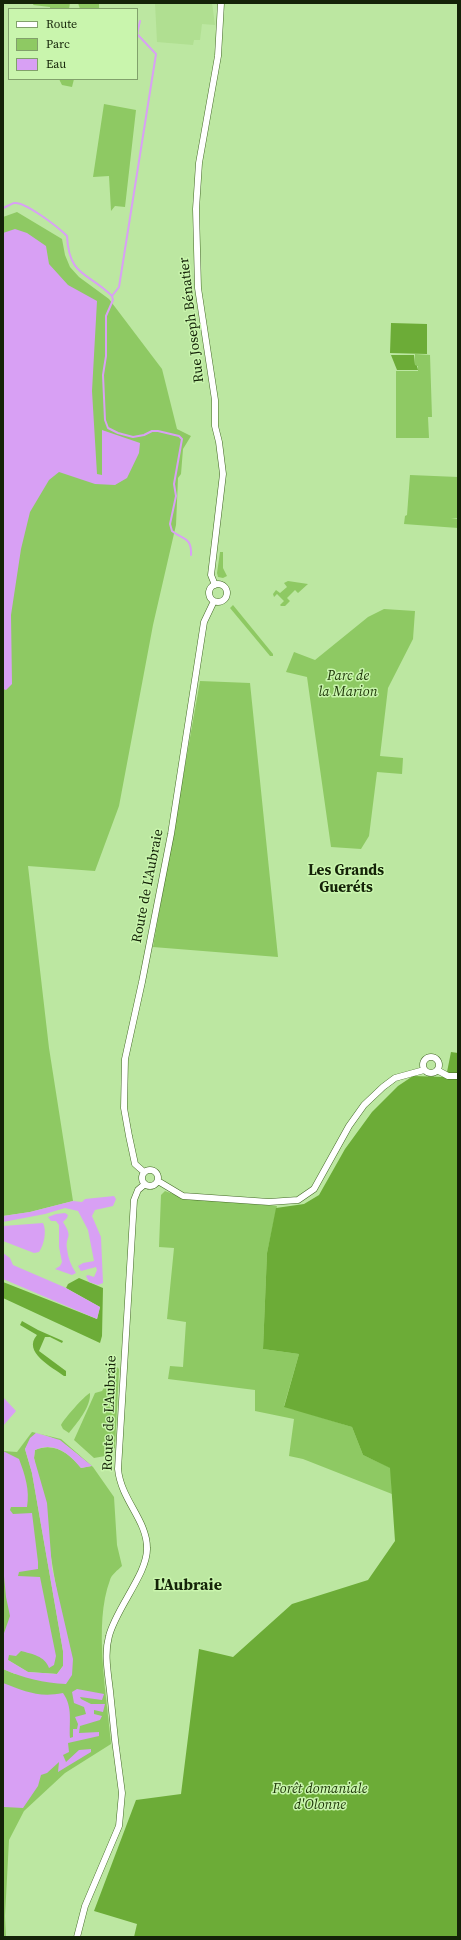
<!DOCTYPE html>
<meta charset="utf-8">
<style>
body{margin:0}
#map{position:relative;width:461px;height:1940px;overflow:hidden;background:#bce7a1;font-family:"Source Serif 4",serif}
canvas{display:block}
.frame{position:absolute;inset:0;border:4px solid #142308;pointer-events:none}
.legend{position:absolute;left:8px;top:8px;width:130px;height:72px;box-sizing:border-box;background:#c9f5ad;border:1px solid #81a16b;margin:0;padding:5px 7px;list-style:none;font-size:12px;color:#142308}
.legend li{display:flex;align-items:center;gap:8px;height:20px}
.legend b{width:20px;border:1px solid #81a16b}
</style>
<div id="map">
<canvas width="461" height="1940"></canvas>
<div class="frame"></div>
<ul class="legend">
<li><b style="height:5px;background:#fff"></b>Route</li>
<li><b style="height:11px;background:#8ec963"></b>Parc</li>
<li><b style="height:11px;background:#d8a0f4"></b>Eau</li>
</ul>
</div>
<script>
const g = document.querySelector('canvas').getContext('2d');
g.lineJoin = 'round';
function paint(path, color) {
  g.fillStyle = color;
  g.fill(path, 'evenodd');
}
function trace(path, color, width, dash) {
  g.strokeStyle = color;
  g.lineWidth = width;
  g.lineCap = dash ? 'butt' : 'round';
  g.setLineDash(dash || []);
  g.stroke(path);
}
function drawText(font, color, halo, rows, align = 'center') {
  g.font = font + ' "Source Serif 4",serif';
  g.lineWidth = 3;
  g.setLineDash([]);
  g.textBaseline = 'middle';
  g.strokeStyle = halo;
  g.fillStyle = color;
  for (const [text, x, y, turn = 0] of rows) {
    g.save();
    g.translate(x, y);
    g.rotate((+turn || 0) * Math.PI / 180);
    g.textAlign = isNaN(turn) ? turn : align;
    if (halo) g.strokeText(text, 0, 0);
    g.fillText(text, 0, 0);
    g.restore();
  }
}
paint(new Path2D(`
 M155,3H212L215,25L202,24L200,40H194L193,45L157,42Z`), '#b0df91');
paint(new Path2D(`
 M34,3H70L69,9H50V7L33,5Z
 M78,3H99V9H80Z
 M59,79H74L72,87L62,85Z
 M104,104L136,110L125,207L115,206L111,211L109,176L93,177Z
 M17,212L62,239L65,255L70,267L79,277L109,299L162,369L177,429L191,436L183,449L181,474L178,478L176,525L153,625L119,806L95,871L28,866L49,1048L73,1201L30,1212L3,1216V217Z
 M415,354L430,355L432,417H428L429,438H396V371H418V366H415Z
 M410,475L458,477V518H451L458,519V528L404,524L405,516L407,515Z
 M220,552H223V568L227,576L223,578L218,577L217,573Z
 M288,581L308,584L298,593L295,590L287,598L290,601L285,606H281L280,605L284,601L277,594L274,597L273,594L276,590L280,593L287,587L284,583Z
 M233,605L273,654V656H270L230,608Z
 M384,609L415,611L413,639L388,688L380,756L403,758L402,774L377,772L369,836L361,849L331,847L307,677L286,672L294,652L315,660L368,617Z
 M200,681L250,683L278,957L153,947Z
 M165,1191L187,1199L277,1206L267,1253L263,1349L299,1354L284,1406L352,1427L363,1455L391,1468L392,1494L303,1459L289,1456L294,1419L255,1411V1390L168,1379L170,1366L183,1367L186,1322L167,1319L174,1248L159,1247L161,1195Z
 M117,1367L119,1369L115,1448L112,1450L111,1455L94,1458L74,1440L95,1393L102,1391L109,1380L106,1370Z
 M90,1393C91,1407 77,1423 69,1433L63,1429L61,1425C64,1419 84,1396 90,1393Z
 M32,1432L61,1439L93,1467L114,1497L117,1545L122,1566C118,1570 111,1575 110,1580C93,1625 107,1696 111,1744L65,1773L24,1811L9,1840L5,1916L6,1937H3V1669L15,1674L72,1675C58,1603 47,1530 34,1458L35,1450C54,1442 69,1453 81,1468L91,1466C71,1449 63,1439 36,1433L25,1449L32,1473L63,1651V1666L57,1674L28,1672L3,1657V1451L17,1452Z`), '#8ec963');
paint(new Path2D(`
 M391,323L427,324V354L390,353Z
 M391,355H414L415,365L417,366L418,370H397Z
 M451,1052L458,1053V1937H134L137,1924L94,1911L136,1800L181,1794L199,1649L233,1657L292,1604L368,1580L395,1541L390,1468L363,1455L352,1427L284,1407L299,1354L263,1349L267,1253L276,1208L304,1204L319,1195L345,1149L372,1112L398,1086L413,1076L446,1077Z
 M79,1278L103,1288L102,1336L100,1343L3,1298V1282L97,1319L100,1307L66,1288L68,1284Z
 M22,1321L38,1330L63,1341L62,1343L50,1337H45L39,1351L66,1371V1376H64C52,1367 22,1352 37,1335L20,1325Z`), '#6cac37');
paint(new Path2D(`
 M15,229L27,233L46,246L49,264L68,285L97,301L92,391L97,474L102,475V430L140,443L139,453L127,478L115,485L95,484L59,472L49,480L30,512L21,549L11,615L12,684L6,690L3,689V233Z
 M114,1196L116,1199L113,1206L95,1210L92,1216L101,1237L103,1283L98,1285L89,1282L86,1276L88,1275L94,1277L97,1270L96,1267L81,1271L78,1266L83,1263L94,1261L88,1230L78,1211L65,1208L45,1214L3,1222V1216L30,1212L73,1201L82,1202L85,1199Z
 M65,1213L68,1215L67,1218L63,1222C74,1239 65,1235 67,1249C68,1258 71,1266 76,1273L72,1275L55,1269L60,1266L62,1262L59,1247V1225L56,1221H51L48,1217L56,1214Z
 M43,1223C47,1231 44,1245 39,1252L34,1253L3,1241V1226Z
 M3,1253L10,1258L13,1265L64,1287L100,1307L97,1319L3,1279Z
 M3,1397L16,1411L3,1426Z
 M36,1433L60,1440L92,1466L81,1468C69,1453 54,1441 35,1450L34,1458L47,1503L52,1568L73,1659L72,1675L66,1684C44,1683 23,1678 3,1669V1636L10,1616L6,1597L3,1566V1451L19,1459C25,1475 30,1490 27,1507H11L10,1510L13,1514L32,1513L38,1562V1569L19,1572L18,1576L40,1577L56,1656L54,1665L49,1668C45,1656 32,1654 21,1651L16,1656L9,1655L8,1660L28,1672L57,1674L63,1666V1651L32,1473L25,1449L30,1438Z
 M3,1683C25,1691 38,1698 63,1693C73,1707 69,1722 70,1738L73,1737V1729H77L78,1724L75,1717L86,1714L84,1707L74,1703L72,1692L77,1689L104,1694L102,1700L80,1697L81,1699L91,1704H105L103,1712L94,1710V1714L102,1716L100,1720L80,1726L79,1733L99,1732V1736L68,1743L69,1752L63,1755L66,1762L79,1750L91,1749V1752L58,1772L59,1762L47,1773L41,1775L38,1786L23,1808L4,1807Z`), '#d8a0f4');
trace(new Path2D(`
 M3,208C6,207 11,204 14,203C25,201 59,228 67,236C69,277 88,272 112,296L113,300L106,316V356L103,375L105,420L108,428L118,433L133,437L144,435L152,431H158L179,436L182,439L174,484L176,496L170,524L172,531C183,540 192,537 191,555
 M112,296L119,287L156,54L137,34L140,21`), '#d8a0f4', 2);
const tertiary = new Path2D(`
 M209 593a9 9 0 1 1 18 0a9 9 0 1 1-18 0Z
 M215,585L211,575L223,474L219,442L215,426V400L198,288L196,209L199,163L218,56L221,3
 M423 1065a8 8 0 1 1 16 0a8 8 0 1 1-16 0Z
 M437,1070L448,1076H458
 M142 1178a8 8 0 1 1 16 0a8 8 0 1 1-16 0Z
 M144,1172L135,1164L129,1136L124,1108L125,1059L142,982L171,834L204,622L214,601
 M158,1181L183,1196L269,1202L298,1200L314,1189L349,1126L364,1105L383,1087L395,1078L424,1070
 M77,1937L85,1906L119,1826L122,1793C117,1759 113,1725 110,1691C108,1673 104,1654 109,1636C116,1608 148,1573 147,1548C147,1520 121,1500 118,1469L134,1200L138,1190L145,1184`);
trace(tertiary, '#426725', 7);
trace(tertiary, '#fff', 6);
drawText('14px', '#142308', '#c9f5ad', [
 ["Rue Joseph Bénatier",192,320,-97],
 ["Route de L'Aubraie",148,886,-79],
 ["Route de L'Aubraie",110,1413,-88]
]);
drawText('italic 14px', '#1d3607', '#c9f5ad', [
 ["Parc de",348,676],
 ["la Marion",348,692],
 ["Forêt domaniale",320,1789],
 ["d'Olonne",320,1805]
]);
drawText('bold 15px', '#142308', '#c9f5ad', [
 ["Les Grands",346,871],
 ["Gueréts",346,888]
]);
drawText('bold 16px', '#142308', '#c9f5ad', [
 ["L'Aubraie",188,1586]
]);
</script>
